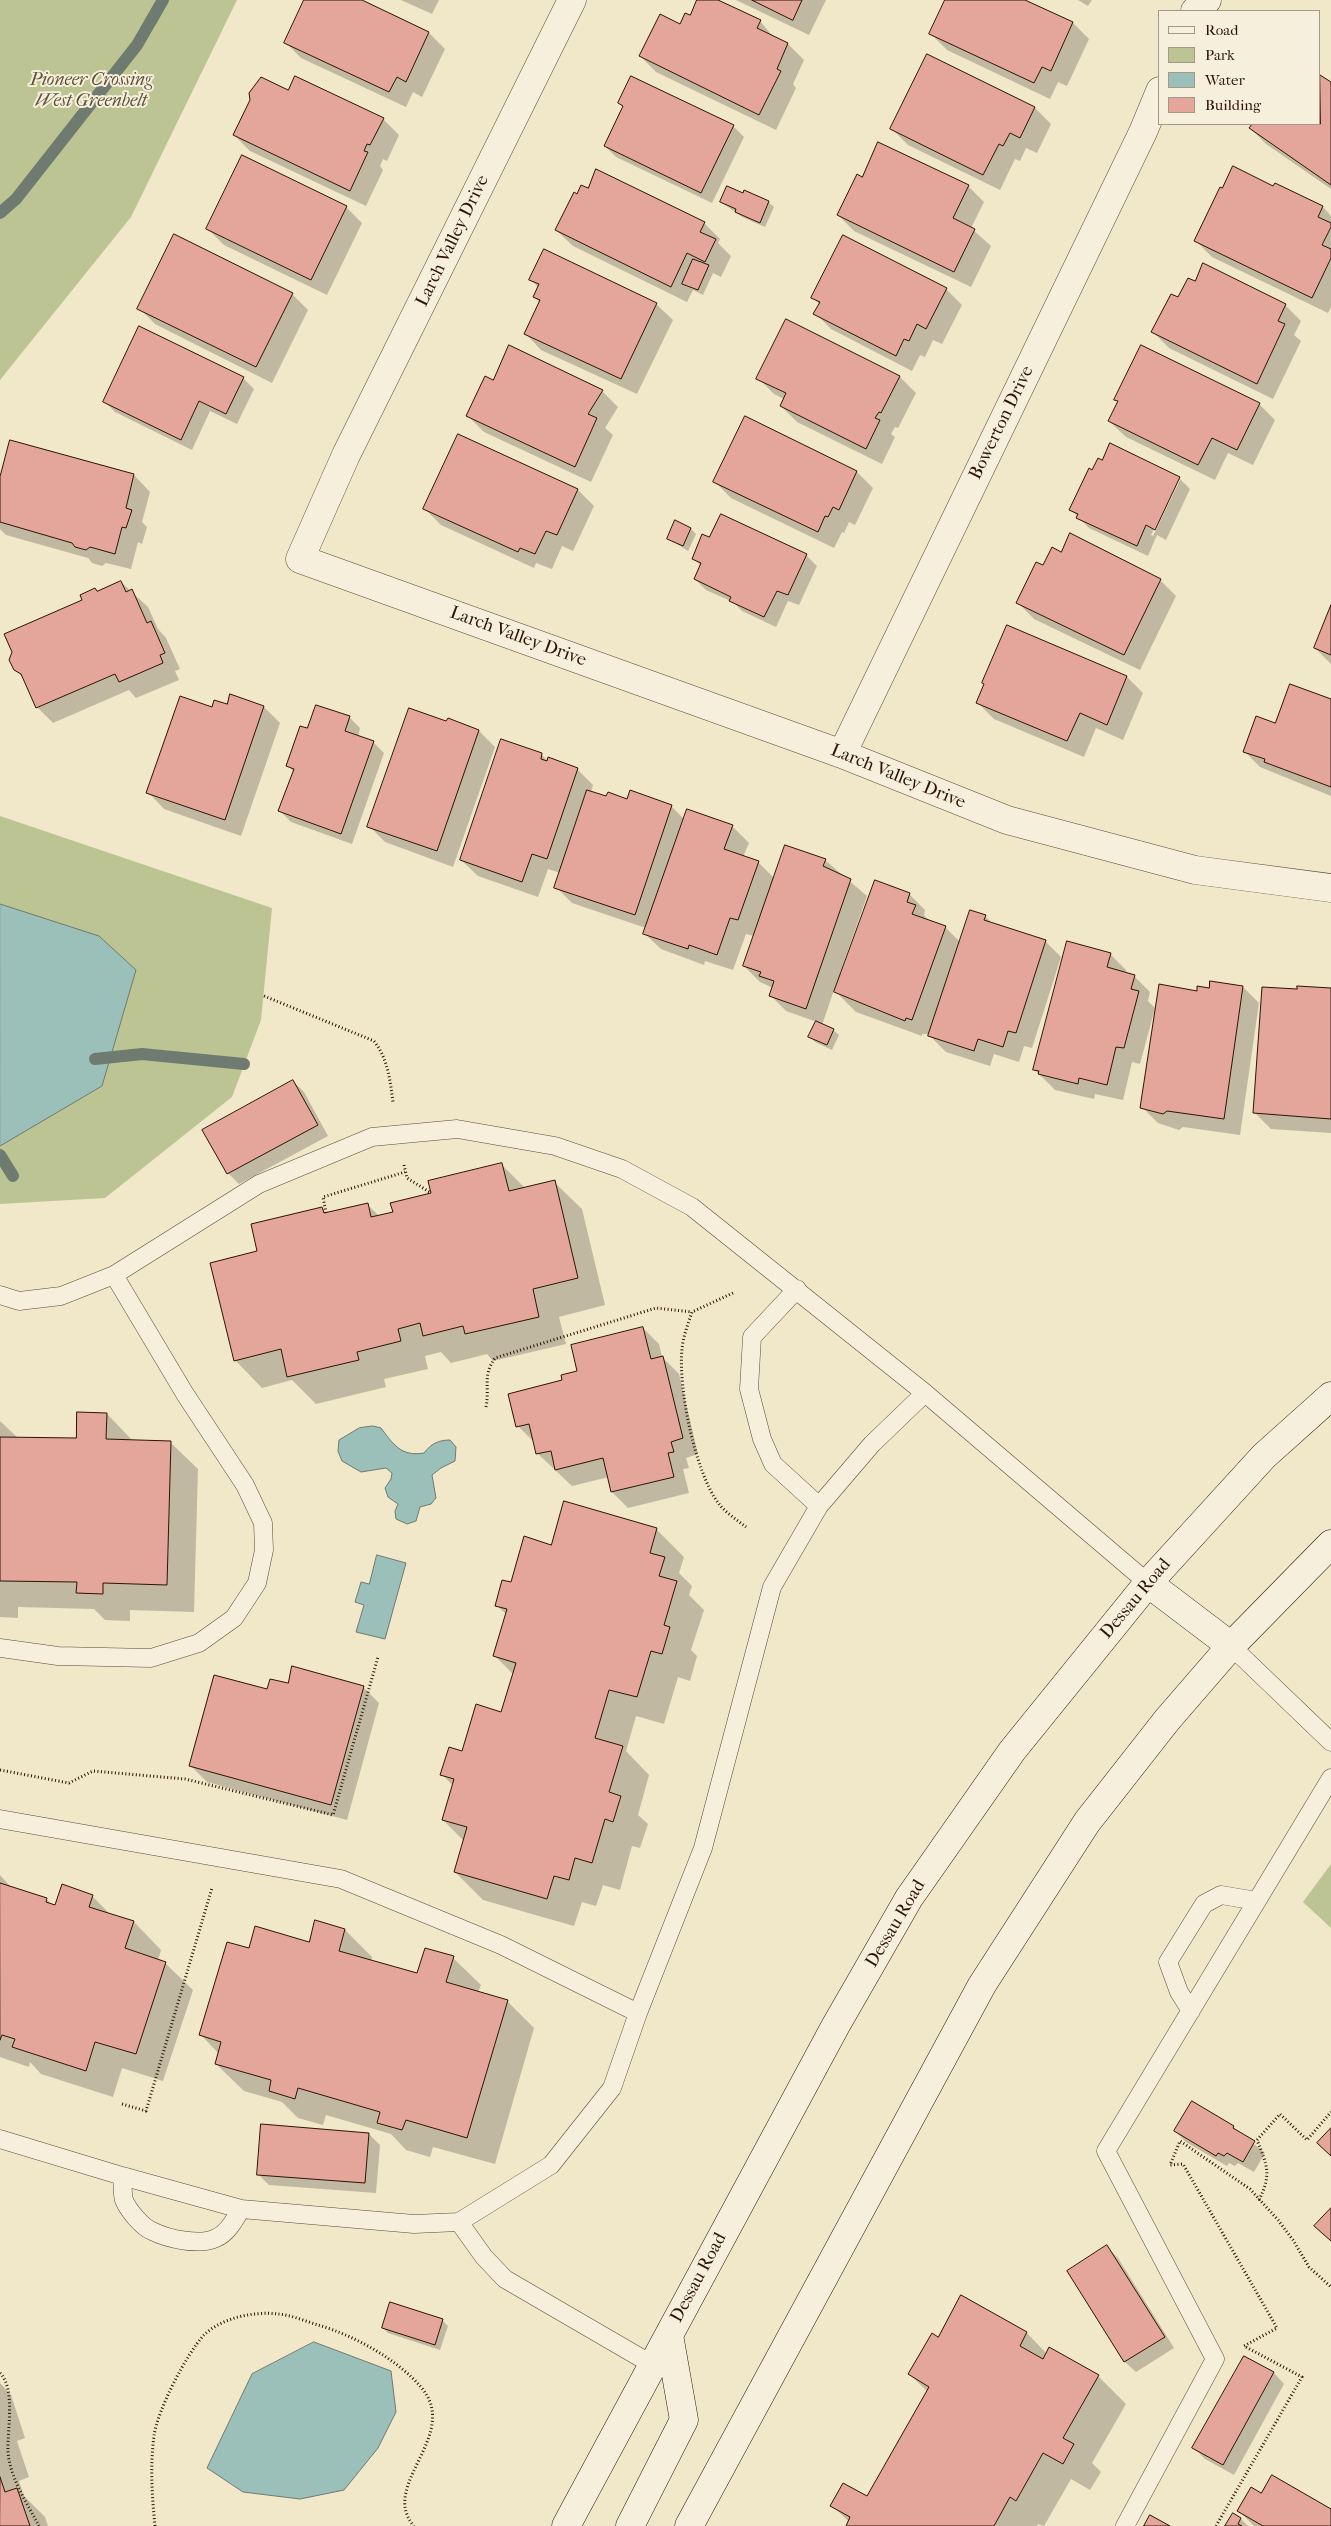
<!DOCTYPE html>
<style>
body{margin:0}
#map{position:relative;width:1331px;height:2526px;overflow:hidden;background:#f1e7c9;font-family:"IM FELL French Canon",serif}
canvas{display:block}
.legend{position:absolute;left:1158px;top:10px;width:162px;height:115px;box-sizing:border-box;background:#f6efdc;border:1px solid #a69786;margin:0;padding:6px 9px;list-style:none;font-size:15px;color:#2d1305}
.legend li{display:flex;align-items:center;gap:10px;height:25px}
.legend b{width:25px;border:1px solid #a69786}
</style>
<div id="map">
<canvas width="1331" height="2526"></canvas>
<ul class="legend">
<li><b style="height:6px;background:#f6efdc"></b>Road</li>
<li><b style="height:14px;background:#bdc494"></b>Park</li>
<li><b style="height:14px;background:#9bbfb9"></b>Water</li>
<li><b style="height:14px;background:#e4a59a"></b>Building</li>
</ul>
</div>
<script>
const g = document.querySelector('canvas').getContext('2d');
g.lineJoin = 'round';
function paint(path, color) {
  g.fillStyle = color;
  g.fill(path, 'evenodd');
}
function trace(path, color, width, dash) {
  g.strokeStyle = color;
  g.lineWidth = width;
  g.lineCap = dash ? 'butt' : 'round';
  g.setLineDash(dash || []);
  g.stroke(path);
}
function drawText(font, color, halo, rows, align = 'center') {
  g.font = font + ' "IM FELL French Canon",serif';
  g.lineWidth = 4;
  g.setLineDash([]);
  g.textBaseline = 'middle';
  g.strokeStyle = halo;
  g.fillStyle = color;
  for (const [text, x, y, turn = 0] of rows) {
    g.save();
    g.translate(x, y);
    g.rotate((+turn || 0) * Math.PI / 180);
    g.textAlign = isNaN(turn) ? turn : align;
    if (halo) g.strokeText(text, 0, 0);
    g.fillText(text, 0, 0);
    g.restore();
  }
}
paint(new Path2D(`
 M0,0H237L131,217L0,380Z
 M0,816L272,908L261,1020L232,1097L105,1198L0,1204Z
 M1331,1864V1928L1303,1902Z`), '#bdc494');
const water = new Path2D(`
 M0,904L99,936L136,970L102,1086L0,1146Z
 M373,1426L381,1428C393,1444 401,1457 424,1453C431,1444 438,1440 450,1440L456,1447L455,1461L441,1468L432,1475L436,1498L431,1504L420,1507L416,1521L407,1524L396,1519L395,1511L398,1504L388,1497L385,1488L391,1479L392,1473L386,1468L361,1472L342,1461L338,1451L339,1440L359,1428Z
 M377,1555L406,1563L385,1639L356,1632L364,1605L355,1602L361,1582L369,1584Z
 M314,2342L391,2371L396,2412L378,2448L344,2490L300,2499L243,2492L207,2468L252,2374Z`);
paint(water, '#9bbfb9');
trace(water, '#6f7a71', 1);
paint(new Path2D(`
 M305,0H359L429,33L445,49L422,97L413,92L406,107L301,58L285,42Z
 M401,0H439L432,14Z
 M698,0H716L760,21L775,39L788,44L804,60L793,84L796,88L776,130L656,72L640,56L690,17Z
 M736,0H826L809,35Z
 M946,0H1022L1073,23L1089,39L1067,86L1058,82L1050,99L947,50L931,34Z
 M1078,0H1092L1088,6Z
 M928,56L1035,108L1051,124L1037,153L1026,148L1020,161L1015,159L1000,190L908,145L892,129Z
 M1320,76L1331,84V189L1266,144L1250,128L1253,124H1320Z
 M383,119L399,135L387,161L383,159L380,166L383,170L366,206L250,151L234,135Z
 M733,126L744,137L712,203L616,157L605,146Z
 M862,178L968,186L984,202L971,228L991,246L971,287L854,231L838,215Z
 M1275,184L1323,207L1331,216V307L1328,313L1212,257L1196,241L1274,188Z
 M743,195L768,202L774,207L765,227L742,217L721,202Z
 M346,207L362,223L327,295L224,245L208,229Z
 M704,223L720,239L718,243L731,256L721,277L713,273L703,295L693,290L687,302L573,246L556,230Z
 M531,280L656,304L673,320L637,394L541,350L525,333L540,303L534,297L539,288Z
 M946,289L962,305L942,344L933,340L925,357L920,355L912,371L831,329L815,313L820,305L813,298Z
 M292,294L308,310L272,383L155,324L139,308Z
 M1178,299L1285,305L1301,321L1294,335L1301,341L1273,399L1169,348L1153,332Z
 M510,347L602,391L618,407L605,428L613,435L591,482L484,432L468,416L494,381Z
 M900,377L916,393L898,428L895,427L891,434L895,437L882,464L797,422L781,406L784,399L774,394L758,378Z
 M243,378L254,389L237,424L210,411L192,450L115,412L104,401Z
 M1116,399L1259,404L1275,420L1253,465L1228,453L1215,480L1126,437L1109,421L1118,402Z
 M746,418L857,472L873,488L855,525L849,522L844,533L842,532L834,548L731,498L715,482Z
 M458,435L578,490L594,506L573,551L562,546L552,569L536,563L534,568L441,525L425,509Z
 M11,442L134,475L150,492L142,522L147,527L142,544L138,542L131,569L106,563L102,566L92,563L88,558L6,535L0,529V481Z
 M1093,471L1179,478L1190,489L1166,540L1157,535L1148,556L1089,528L1071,510ZM1177,480H1180L1153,536L1151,535Z
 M691,529L696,534L688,551L669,539Z
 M1062,554L1160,580L1176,596L1140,670L1034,619L1018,603L1044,566Z
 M806,555L817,566L799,605L788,601L776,627L742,611L733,602L706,590L695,579L701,566L693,558Z
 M121,582L148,607L158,629L166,638L180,669L175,671L179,680L136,698L129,690L53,723L37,707L25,679L15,670L84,600Z
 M1331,609V664L1315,648Z
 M1008,626L1127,677L1143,693L1123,740L1096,728L1084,757L994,719L978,703Z
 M1331,701V796L1260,767L1244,751L1276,725Z
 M228,706L264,707L280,723L241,836L164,809L148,792L212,709Z
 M349,717L360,728L358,737L373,742L384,753L352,844L291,822L280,811L294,772L287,765L308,730Z
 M447,723L479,731L495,747L453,867L385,842L369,826Z
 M542,755L548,761L577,769L593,785L591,792L607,798L671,806L684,819L687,811L733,827L749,843L743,857L758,862L775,879L825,860L867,896L840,973L842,974L909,894L925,910L924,915L930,922L945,927L960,942L985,916L994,925L1045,941L1061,957L1032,1048L1024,1046L1019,1062L994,1054L990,1066L946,1052L928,1034H922V1036L856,1012L834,990L822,1025L833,1030L839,1035L832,1050L815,1042L810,1037L817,1022L786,1011L770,995L773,988L760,982L744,966L754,936L746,934L733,970L705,961L704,965L661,949L644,933L646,928L572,903L556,887L560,873L548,869L538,897L478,876L461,860Z
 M1110,954L1126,970V973L1134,976L1150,992L1148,1001L1155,1008L1140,1064L1132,1062L1123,1100L1095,1094L1094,1099L1055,1090L1035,1070Z
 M1243,987L1259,1003L1240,1135L1183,1127L1179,1130L1158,1123L1142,1107L1210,990Z
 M1331,990V1133L1271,1129L1255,1113Z
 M293,1081L304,1092L328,1136L239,1184L228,1173Z
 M502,1165L526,1189L554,1182L582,1209L605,1305L559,1317L566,1344L493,1361L487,1354L451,1363L441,1352L425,1356L428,1369L384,1379L386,1387L316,1404L292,1380L262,1388L235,1360L259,1252L322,1208L327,1214L368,1205L380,1217L394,1213L432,1193Z
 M643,1328L659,1344L662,1357L679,1374L698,1454L686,1458L689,1468L683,1469L689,1493L628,1508L612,1492L609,1477L572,1486L537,1453L534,1442L518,1426L564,1381Z
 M107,1414L133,1441L170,1442L198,1469L194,1612L130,1610V1621L105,1620L94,1609L18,1607V1618L0,1617V1421L18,1438L77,1440Z
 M656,1529L684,1557L679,1573L692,1586L689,1595L704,1610L691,1650L697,1656L690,1681L678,1677L664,1724L636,1716L626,1751L649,1775L638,1815L648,1824L640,1848L632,1846L620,1890L603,1885L596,1906L582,1902L574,1926L483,1900L455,1872L464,1841L443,1820L453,1786L442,1774L502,1714L514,1675L495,1656L507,1615L496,1605L512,1583L552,1546Z
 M363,1687L379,1703L347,1820L207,1782L191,1766L268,1691Z
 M0,1875L11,1887L46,1899L54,1906L92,1896L111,1915L134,1922L161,1950L158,1960L165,1963L193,1990L163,2081L122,2068L113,2097L41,2074L30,2062L29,2067L0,2057Z
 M316,1922L345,1930L372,1957L371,1961L418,1975L453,1958L481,1985L478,1992L507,2001L534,2028L495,2164L433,2147L430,2157L406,2150L391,2134L326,2115L323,2125L298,2118L282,2102L244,2091L216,2064L219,2054L201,2035L250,1950L310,1943Z
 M1233,2127L1265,2153L1254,2172L1238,2163L1235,2166L1229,2163L1227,2166L1186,2142L1175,2131Z
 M369,2134L380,2145L376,2193L269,2185L258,2174Z
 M1107,2247L1118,2258L1174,2348L1136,2372L1125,2362L1068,2271Z
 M962,2297L1027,2333L1047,2354L1050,2348L1098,2376L1126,2404L1092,2463L1101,2472L1090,2490L1071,2479L1044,2526L1038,2524L1037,2526H847L849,2522L832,2505L867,2498L928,2392L909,2374L939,2338Z
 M442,2320L448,2326L440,2350L388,2333L383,2328Z
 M1245,2358L1274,2373L1284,2384L1234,2475L1205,2459L1194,2448Z
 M0,2383L11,2395L25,2438L17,2441L29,2477L19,2481L24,2496L45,2517L48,2526H0Z
 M1262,2495L1331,2511V2526H1254L1239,2511Z
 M1233,2515L1241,2519L1248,2526H1226Z`), '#0003');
trace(new Path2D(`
 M0,213L16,199L137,45L163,0
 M95,1059L142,1054L244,1064
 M0,1155L13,1176`), '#6f7a71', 12);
const building = new Path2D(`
 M304,0H362L429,32L406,82L397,77L389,92L284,43Z
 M697,0H718L761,20L757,28L788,43L777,69L781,71L759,115L639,56L660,14L680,24L685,13L690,15Z
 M752,0H802L793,20Z
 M945,0H1025L1073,22L1051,71L1042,67L1034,83L929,34Z
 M927,54L1035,107L1020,138L1010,133L1003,146L999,144L983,175L890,129Z
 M1320,75L1331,82V185L1249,128L1252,124H1320Z
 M295,76L384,118L370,145L367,144L364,151L368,152L350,191L233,135L250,100L249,93L261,77L288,90Z
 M631,76L734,125L701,193L604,146L623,106L618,103Z
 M878,142L969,185L953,218L975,229L954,272L837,215L857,174L862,177Z
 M242,155L347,206L311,280L206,229Z
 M1233,166L1273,186L1275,183L1323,206L1318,217L1331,223V227L1322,245L1331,249V258L1312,298L1194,241L1220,187L1222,188Z
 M596,169L705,222L700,232L716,239L705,262L687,253L671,287L555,230L574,192L577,194L581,185L588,188Z
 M727,186L743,193L744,190L769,201L760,223L735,212L736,209L720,202Z
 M174,234L293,293L256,367L137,309Z
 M843,235L947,288L926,329L917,324L909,341L904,339L896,356L813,314L820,302L811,298Z
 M544,249L657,303L621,379L524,334L540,300L533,297L539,284L529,280Z
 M693,259L709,265L698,290L682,284Z
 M1203,263L1286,304L1278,321L1285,324L1257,384L1151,332L1171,294L1178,297L1188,278L1195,281Z
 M786,319L900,376L881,413L879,412L875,418L880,420L866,449L780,406L786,393L756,379Z
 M139,326L244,377L226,414L199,401L181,440L103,402Z
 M509,345L603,390L588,414L597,418L575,467L466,416L485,376L493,380Z
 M1141,345L1260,403L1237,450L1212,438L1198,465L1108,421L1118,401L1114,400Z
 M745,416L857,471L839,510L833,507L828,517L825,516L818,532L713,482Z
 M458,434L578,489L557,535L546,531L535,554L520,548L518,552L423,509Z
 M10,440L134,474L126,508L132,510L126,528L122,527L115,554L90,547L86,550L75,547L72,543L0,522V477Z
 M1110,443L1180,477L1155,530L1146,525L1137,546L1076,518L1078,514L1069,510L1089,468L1092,470L1098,458L1102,460Z
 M721,514L807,554L788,595L777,591L764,617L729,601L731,597L694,579L701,563L692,559L702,534L709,537Z
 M675,520L691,528L683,546L667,539Z
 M1070,533L1161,579L1124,655L1016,603L1036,562L1043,565L1052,547L1061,552Z
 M121,581L126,592L132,589L147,623L151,621L165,653L160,655L163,663L119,682L115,674L36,708L21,674L14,670L9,660L12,652L4,634L82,600L80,595L95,588L97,591Z
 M1331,605V655L1314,648Z
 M1007,625L1127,676L1107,725L1080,713L1067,741L976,703L984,684L982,683Z
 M1290,684L1331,699V787L1264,762L1265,759L1243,752L1256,716L1275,723Z
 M230,694L264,706L225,820L146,793L180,696L212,707L214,700L227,704Z
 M316,705L350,716L345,731L374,741L341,834L278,811L294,769L286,766L300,726L307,728Z
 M409,708L446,721L448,718L479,730L437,851L367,827Z
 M501,739L542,753L541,759L547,761L548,757L578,768L547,859L532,854L522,882L460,860Z
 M587,790L606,796L608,792L627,799L630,790L672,805L635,915L554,888Z
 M687,809L733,825L724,849L759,861L738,920L730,918L717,955L689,945L688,949L643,934Z
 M785,845L826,859L823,866L851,879L806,1009L769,996L774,981L759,976L761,972L743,966Z
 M875,880L910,893L907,902L916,905L912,914L946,926L912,1020L906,1018L905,1021L834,992Z
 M970,910L986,915L984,920L1046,940L1016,1033L1008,1031L1003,1047L978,1039L974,1051L928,1036Z
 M1067,941L1111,953L1107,967L1135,975L1131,989L1139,991L1124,1048L1116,1047L1107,1085L1079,1078L1078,1084L1038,1074L1039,1071L1033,1070Z
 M1210,981L1243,986L1224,1119L1167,1111L1163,1114L1140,1108L1159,984L1197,991V986L1209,988Z
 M1297,986L1331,988V1119L1253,1113L1262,987L1297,989Z
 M816,1021L834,1029L827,1045L808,1037Z
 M293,1080L318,1125L227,1174L202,1130Z
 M502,1163L509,1191L555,1180L578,1278L533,1289L539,1317L465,1334L463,1326L423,1336L420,1323L398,1329L401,1341L357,1352L359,1360L287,1377L281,1349L234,1361L210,1263L257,1251L251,1224L322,1207L324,1213L368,1203L371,1217L393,1212L390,1203L431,1193L428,1181Z
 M643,1327L651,1359L663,1356L683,1438L671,1442L674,1452L668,1453L674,1477L611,1492L603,1458L555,1470L551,1451L536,1454L529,1424L516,1427L508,1394L562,1380L561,1375L577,1371L571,1345Z
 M77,1412L107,1413L106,1439L171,1441L167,1585L103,1583V1594L76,1593L77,1582L0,1581V1437L76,1438Z
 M564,1501L657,1528L650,1553L665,1557L659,1576L677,1581L664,1625L670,1627L662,1654L651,1651L637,1697L609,1690L595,1738L623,1746L609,1792L621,1796L613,1822L605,1819L592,1863L575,1858L569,1880L554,1876L547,1899L454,1872L467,1827L442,1820L454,1779L440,1775L449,1747L462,1751L476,1704L501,1712L516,1663L493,1656L507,1609L495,1606L502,1580L511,1582L524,1536L551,1545Z
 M292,1666L364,1686L331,1805L189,1766L214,1675L267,1689L270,1679L288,1683Z
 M0,1883L47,1898L46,1902L55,1905L62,1884L93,1895L89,1907L134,1921L125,1948L166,1962L136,2054L95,2042L86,2071L12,2047L15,2039L2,2035L0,2040Z
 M315,1920L345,1929L339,1951L417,1973L425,1948L454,1956L446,1982L508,2000L467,2138L406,2120L402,2130L377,2123L380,2112L298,2088L295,2099L269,2091L271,2080L215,2064L221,2042L199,2035L227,1942L249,1948L255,1926L309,1942Z
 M1192,2101L1234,2126L1233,2128L1255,2141L1243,2162L1227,2153L1224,2156L1218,2153L1216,2156L1174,2131Z
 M261,2124L369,2133L365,2183L257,2175Z
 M1331,2128V2156L1317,2143Z
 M1331,2208V2241L1314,2226Z
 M1107,2245L1165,2337L1124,2362L1067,2271Z
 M961,2295L1027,2332L1020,2346L1043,2359L1049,2347L1099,2375L1063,2438L1074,2444L1063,2464L1043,2453L1016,2501L1010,2497L994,2526H846L850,2517L830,2506L843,2483L867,2496L929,2387L908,2374L932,2333L938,2337Z
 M390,2302L443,2319L435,2345L382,2328Z
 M1244,2356L1274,2372L1223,2465L1192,2448Z
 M1272,2475L1331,2509V2526H1263L1237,2511L1251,2487L1261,2493Z
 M0,2477L5,2492L17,2488L30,2526H0Z
 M1233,2513L1241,2518L1238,2524L1242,2526H1225Z
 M1150,2515L1170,2526H1144Z`);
paint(building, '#e4a59a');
trace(building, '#2d1305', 1);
const lane = new Path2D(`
 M797,1289L752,1337L749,1389L762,1439L773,1464L819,1506
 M0,1295L19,1301L61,1296L114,1275L259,1184L372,1137L457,1129L555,1146L622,1169L692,1207L925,1393L1148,1583
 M1231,1646L1331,1742
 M0,1648L58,1656L151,1658L199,1643L234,1618L257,1583L264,1550L263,1523L245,1485L185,1394L114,1275
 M0,1819L341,1879L501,1945L638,2013
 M1191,2011L1179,1992L1168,1962L1204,1904L1221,1895L1257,1901
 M0,2139L122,2176L241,2209L414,2224L459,2222L551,2165L612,2088L638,2013L703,1848L772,1587L819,1506L872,1444L925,1393
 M122,2176C123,2183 122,2193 124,2200C128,2210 142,2227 152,2231C168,2239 200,2246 216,2238C228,2233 235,2219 241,2209
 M459,2222L484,2257L505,2279L653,2365
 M1125,2526L1215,2359L1106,2151L1331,1778`);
const street = new Path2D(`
 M572,0L346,455L300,559L842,754L1007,820L1195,870L1331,888
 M1195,11L1207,0
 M842,754L1143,132L1160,91`);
const secondary = new Path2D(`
 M1148,1583L1231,1646
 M566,2526L836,2025L909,1898L1012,1751L1148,1583L1264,1456L1331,1396
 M630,2526L684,2420L669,2335
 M689,2526L982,1985L1087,1822L1167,1720L1231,1646L1331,1544`);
trace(lane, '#5e4836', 19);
trace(street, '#5e4836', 29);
trace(secondary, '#2d1305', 29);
trace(new Path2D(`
 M264,996L374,1041C388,1059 390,1080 393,1102
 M404,1165L407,1178L431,1193
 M326,1213L323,1197L405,1172
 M733,1293L692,1312C688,1324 683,1337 682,1349C678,1388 695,1473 719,1504C726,1513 737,1520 746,1527
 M486,1407C490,1386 482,1377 495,1358L656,1308L692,1312
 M0,1770L69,1783L93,1771L185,1779L333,1815L378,1657
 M122,2104L146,2111L212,1888
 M1259,2200C1272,2174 1267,2165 1257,2140L1280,2114L1307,2140L1331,2112
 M0,2373C16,2389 7,2430 8,2452C10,2478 27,2503 39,2526
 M155,2526C152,2496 150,2466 154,2436C157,2411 187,2353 204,2335C221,2318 254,2311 278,2314C291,2315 305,2321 318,2325C353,2335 397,2359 421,2387C462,2435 378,2485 414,2526
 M1216,2526L1302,2377L1244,2346L1277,2328L1183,2164L1170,2165L1180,2141L1250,2189L1278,2220L1293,2240L1309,2267L1331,2287`), '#2d1305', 3, [1, 2.5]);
trace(lane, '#f6efdc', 18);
trace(street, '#f6efdc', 28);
trace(secondary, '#f6efdc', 28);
drawText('italic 18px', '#5f5137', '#f6efdc', [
 ["Pioneer Crossing",91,81],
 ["West Greenbelt",91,102]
]);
drawText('18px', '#2d1305', '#f6efdc', [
 ["Larch Valley Drive",453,241,-64],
 ["Bowerton Drive",1002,423,-64],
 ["Larch Valley Drive",518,637,20],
 ["Larch Valley Drive",898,777,22],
 ["Dessau Road",1136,1599,-50],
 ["Dessau Road",896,1924,-59],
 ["Dessau Road",699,2278,-62]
]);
</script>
